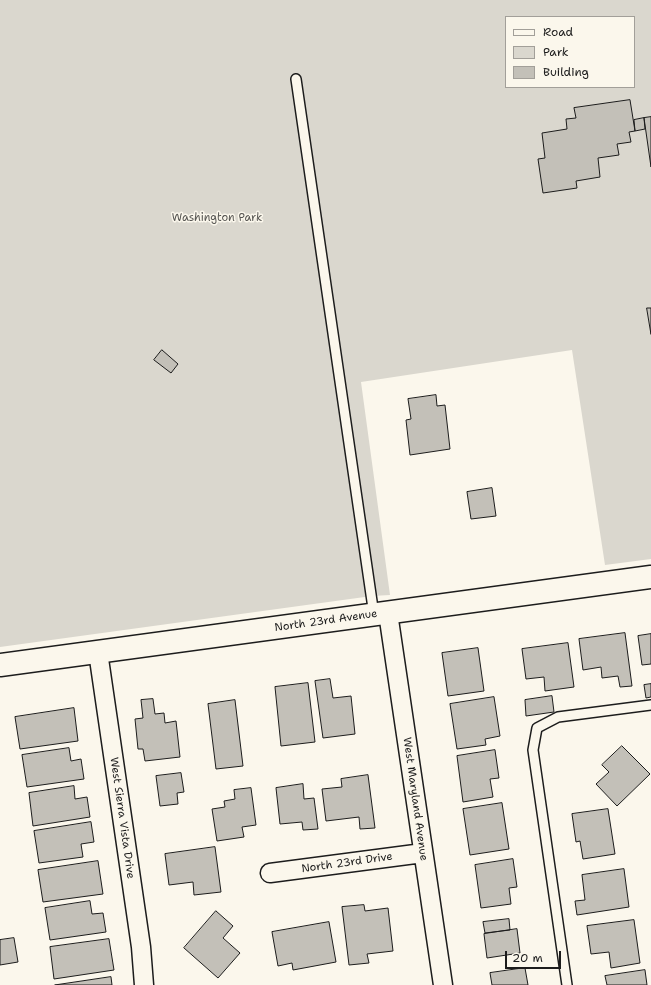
<!DOCTYPE html>
<style>
body{margin:0}
#map{position:relative;width:651px;height:985px;overflow:hidden;background:#fbf7ec;font-family:"Shantell Sans",sans-serif}
canvas{display:block}
.legend{position:absolute;left:505px;top:16px;width:130px;height:72px;box-sizing:border-box;background:#fbf7ec;border:1px solid #a29f99;margin:0;padding:5px 7px;list-style:none;font-size:12px;color:#1c1c1c}
.legend li{display:flex;align-items:center;gap:8px;height:20px}
.legend b{width:20px;border:1px solid #a29f99}
.scale{position:absolute;left:505px;top:951px;width:56px;height:18px;box-sizing:border-box;border:2px solid #1c1c1c;border-top:0;padding-left:5px;font-size:12px;line-height:14px;white-space:nowrap;color:#1c1c1c;-webkit-text-stroke:3px #fbf7ec;paint-order:stroke}
</style>
<div id="map">
<canvas width="651" height="985"></canvas>
<ul class="legend">
<li><b style="height:5px;background:#fbf7ec"></b>Road</li>
<li><b style="height:11px;background:#dad7ce"></b>Park</li>
<li><b style="height:11px;background:#c3c0b8"></b>Building</li>
</ul>
<div class="scale">20 m</div>
</div>
<script>
const g = document.querySelector('canvas').getContext('2d');
g.lineJoin = 'round';
function paint(path, color) {
  g.fillStyle = color;
  g.fill(path, 'evenodd');
}
function trace(path, color, width, dash) {
  g.strokeStyle = color;
  g.lineWidth = width;
  g.lineCap = dash ? 'butt' : 'round';
  g.setLineDash(dash || []);
  g.stroke(path);
}
function drawText(font, color, halo, rows, align = 'center') {
  g.font = font + ' "Shantell Sans",sans-serif';
  g.lineWidth = 3;
  g.setLineDash([]);
  g.textBaseline = 'middle';
  g.strokeStyle = halo;
  g.fillStyle = color;
  for (const [text, x, y, turn = 0] of rows) {
    g.save();
    g.translate(x, y);
    g.rotate((+turn || 0) * Math.PI / 180);
    g.textAlign = isNaN(turn) ? turn : align;
    if (halo) g.strokeText(text, 0, 0);
    g.fillText(text, 0, 0);
    g.restore();
  }
}
paint(new Path2D(`
 M0,0H651V559L605,565L572,350L361,382L390,595L372,596L0,647ZM506,17H634V87H506Z`), '#dad7ce');
const building = new Path2D(`
 M630,100L635,131L629,132L631,142L617,144L619,155L598,158L600,177L576,181L577,188L543,193L538,159L545,158L542,133L567,129L566,119L576,118L574,108Z
 M651,117V167L644,118Z
 M644,118L645,129L635,131L634,120Z
 M647,308H651V334Z
 M162,350L178,364L171,373L154,360Z
 M436,395L437,406L445,405L450,449L410,455L406,420L411,419L408,399Z
 M492,488L496,516L471,519L467,492Z
 M625,633L632,686L620,687L618,676L602,678L601,667L583,670L579,639Z
 M651,634V664L642,665L638,636Z
 M568,643L574,687L545,691L544,677L526,679L522,649Z
 M478,648L484,691L448,696L442,653Z
 M330,679L333,698L351,696L355,734L323,738L315,681Z
 M308,683L315,742L281,746L275,687Z
 M651,684V697L646,698L644,685Z
 M552,696L554,712L526,716L525,700Z
 M494,697L500,736L485,739L486,745L457,749L450,704Z
 M153,699L155,714L164,713L165,723L176,721L180,757L145,761L143,749H138L135,719L143,718L141,700Z
 M235,700L243,766L216,769L208,704Z
 M74,708L78,741L20,749L15,717Z
 M622,746L650,774L617,806L596,784L609,772L602,765Z
 M69,748L71,761L81,759L84,779L27,787L22,755Z
 M495,750L499,778L490,779L493,797L463,802L457,756Z
 M181,773L184,792L177,793L178,804L160,806L156,776Z
 M368,775L375,828L360,829L359,817L326,821L322,789L342,787L341,779Z
 M303,784L304,799L314,798L318,829L303,830L302,822L280,824L276,788Z
 M74,786L75,799L87,797L90,817L33,826L29,793Z
 M251,788L256,825L242,827L244,837L217,841L212,809L225,807L224,801L235,799L234,790Z
 M502,803L509,849L470,855L463,809Z
 M608,809L615,854L583,859L580,841L576,842L572,814Z
 M91,822L94,842L81,844L83,857L39,863L34,831Z
 M215,847L221,892L194,895L193,882L169,885L165,854Z
 M513,859L517,887L509,888L511,904L481,908L475,865Z
 M98,861L103,894L43,902L38,870Z
 M624,869L629,907L577,915L575,901L585,900L582,875Z
 M90,901L92,914L103,913L106,932L50,940L45,908Z
 M364,905L365,911L388,908L393,951L367,954L369,963L349,965L342,907Z
 M216,911L233,926L223,938L240,953L218,978L184,948Z
 M509,919L510,930L485,933L483,922Z
 M634,920L640,963L611,968L609,952L591,954L587,926Z
 M329,922L336,962L293,970L292,963L278,966L272,932Z
 M517,929L520,953L487,958L484,934Z
 M14,938L18,962L0,965V940Z
 M109,939L114,970L54,979L50,947Z
 M525,968L528,985H492L490,973Z
 M645,970L647,985H607L605,976Z
 M111,977L112,985H55Z`);
paint(building, '#c3c0b8');
trace(building, '#1c1c1c', 1);
const service = new Path2D(`
 M296,79L374,615
 M567,985L533,750L537,728L558,717L651,705`);
const minor = new Path2D(`
 M388,613L443,985
 M98,652L141,947L144,985
 M270,873L423,853`);
const tertiary = new Path2D(`
 M0,665L651,577`);
trace(service, '#1c1c1c', 12);
trace(minor, '#1c1c1c', 21);
trace(tertiary, '#1c1c1c', 25);
trace(service, '#fbf7ec', 9);
trace(minor, '#fbf7ec', 18);
trace(tertiary, '#fbf7ec', 22);
drawText('11px', '#555451', '#fbf7ec', [
 ["Washington Park",217,218]
]);
drawText('11px', '#1c1c1c', '#fbf7ec', [
 ["North 23rd Avenue",326,621,-8],
 ["West Maryland Avenue",415,799,82],
 ["West Sierra Vista Drive",122,818,82],
 ["North 23rd Drive",347,863,-8]
]);
</script>
